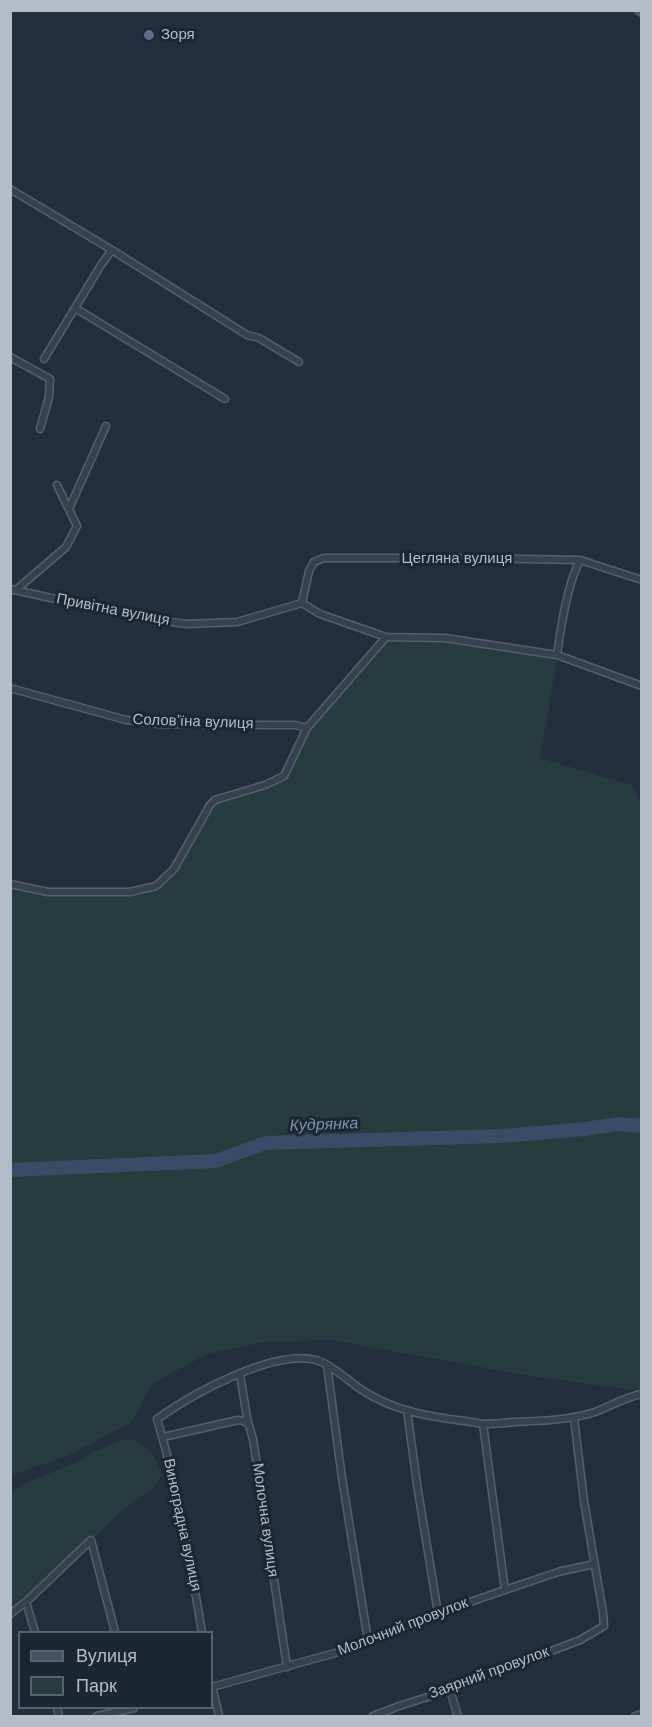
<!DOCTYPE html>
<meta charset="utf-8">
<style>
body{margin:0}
#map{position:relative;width:652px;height:1727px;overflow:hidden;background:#242f3e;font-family:Arial,sans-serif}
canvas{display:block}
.frame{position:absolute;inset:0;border:12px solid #b4bcc9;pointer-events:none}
.legend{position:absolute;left:18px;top:1631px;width:195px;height:78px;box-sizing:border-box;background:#1d2633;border:2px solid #59626f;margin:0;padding:8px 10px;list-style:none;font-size:18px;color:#b4bcc9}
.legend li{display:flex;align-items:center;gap:12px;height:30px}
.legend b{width:30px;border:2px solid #59626f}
</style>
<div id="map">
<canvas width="652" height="1727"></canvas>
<div class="frame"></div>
<ul class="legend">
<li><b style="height:8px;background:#465061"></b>Вулиця</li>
<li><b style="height:16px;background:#263c3f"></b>Парк</li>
</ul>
</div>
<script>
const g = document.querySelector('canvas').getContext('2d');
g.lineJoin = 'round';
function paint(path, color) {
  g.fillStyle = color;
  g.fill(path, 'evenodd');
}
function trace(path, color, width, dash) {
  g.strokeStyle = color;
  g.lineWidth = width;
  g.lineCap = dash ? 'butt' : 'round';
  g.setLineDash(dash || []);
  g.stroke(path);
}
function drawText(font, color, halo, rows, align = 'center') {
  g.font = font + ' Arial,sans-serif';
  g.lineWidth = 6;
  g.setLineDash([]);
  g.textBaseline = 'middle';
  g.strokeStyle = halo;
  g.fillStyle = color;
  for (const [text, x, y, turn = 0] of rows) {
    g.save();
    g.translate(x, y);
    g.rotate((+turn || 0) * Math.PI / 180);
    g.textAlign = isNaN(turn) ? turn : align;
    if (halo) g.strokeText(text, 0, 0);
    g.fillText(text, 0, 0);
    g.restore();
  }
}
paint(new Path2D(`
 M387,640L445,641L557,659L540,758L632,785L641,804V1391L525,1375L331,1340L265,1342L207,1354L152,1384L131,1423L65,1457L11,1475V888L47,895L130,896L157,889L177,871L212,807L217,803L266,788L286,778L310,730Z
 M126,1439C149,1442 153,1455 162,1474L153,1489L124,1509L32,1596L11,1613V1495L23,1484L79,1461L95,1451Z`), '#263c3f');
trace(new Path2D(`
 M10,1170L216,1161L265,1143L502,1136L584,1129L619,1124L642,1126`), '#394c67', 14);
const street = new Path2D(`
 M10,189L112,250L247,335L259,338L299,362
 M75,308L225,399
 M10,357L50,379L49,397L40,429
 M44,359L101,265L112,250
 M69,509L106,426
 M10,589L147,619L187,624L237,622L302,603L320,614L386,637
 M16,590L66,547L77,526L57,485
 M302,603L309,571L314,562L324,558H470L580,560L642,580
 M557,655C561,626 567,586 580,560
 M10,688L126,720L158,724L273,725H295L307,728
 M10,884L48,892H130L156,886L174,869L210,805L215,800L265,785L284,776L307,728L386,637L445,638L557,655L642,686
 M327,1365L342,1478L368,1641
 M240,1374L247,1418L253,1439L287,1667
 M407,1410L418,1491L438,1613
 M483,1424L505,1590
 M163,1437L238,1420L244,1421L249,1425
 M26,1602L35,1632
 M10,1614L26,1602L91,1540L115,1632
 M202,1632C190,1561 178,1488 157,1419C192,1394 273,1349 316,1360C333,1365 350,1383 365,1392C395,1411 431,1417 465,1421C471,1422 477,1423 483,1424C493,1424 504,1423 514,1422C542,1421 569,1420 595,1412C611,1406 625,1397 642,1394
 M212,1686L219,1716
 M212,1687L335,1653L438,1613L505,1590L558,1572L594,1564
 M450,1690L458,1716
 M57,1708L59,1716
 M97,1716L134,1708
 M373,1716L402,1705L450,1690L580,1640L604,1626L603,1613L584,1501L574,1418
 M635,1716L642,1714`);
const secondary = new Path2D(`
 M639,10L642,12`);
trace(street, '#565f6c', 9);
trace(secondary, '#565f6c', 11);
trace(street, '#38414e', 6);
trace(secondary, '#465061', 8);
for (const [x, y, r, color] of [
 [149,35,6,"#5c6f8a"]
]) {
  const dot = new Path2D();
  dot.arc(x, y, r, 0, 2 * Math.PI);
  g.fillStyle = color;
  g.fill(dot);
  trace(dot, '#1d2633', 2);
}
drawText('15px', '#b4bcc9', '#1d2633', [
 ["Зоря",161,35]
], 'left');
drawText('15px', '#b4bcc9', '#1d2633', [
 ["Цегляна вулиця",457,559],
 ["Привітна вулиця",113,610,11],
 ["Соловʼїна вулиця",193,722,2],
 ["Молочна вулиця",265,1520,82],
 ["Виноградна вулиця",182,1525,78],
 ["Молочний провулок",403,1627,-21],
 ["Заярний провулок",489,1673,-20]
]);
drawText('italic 16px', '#7c92b1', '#1d2633', [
 ["Кудрянка",324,1125,-2]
]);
</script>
